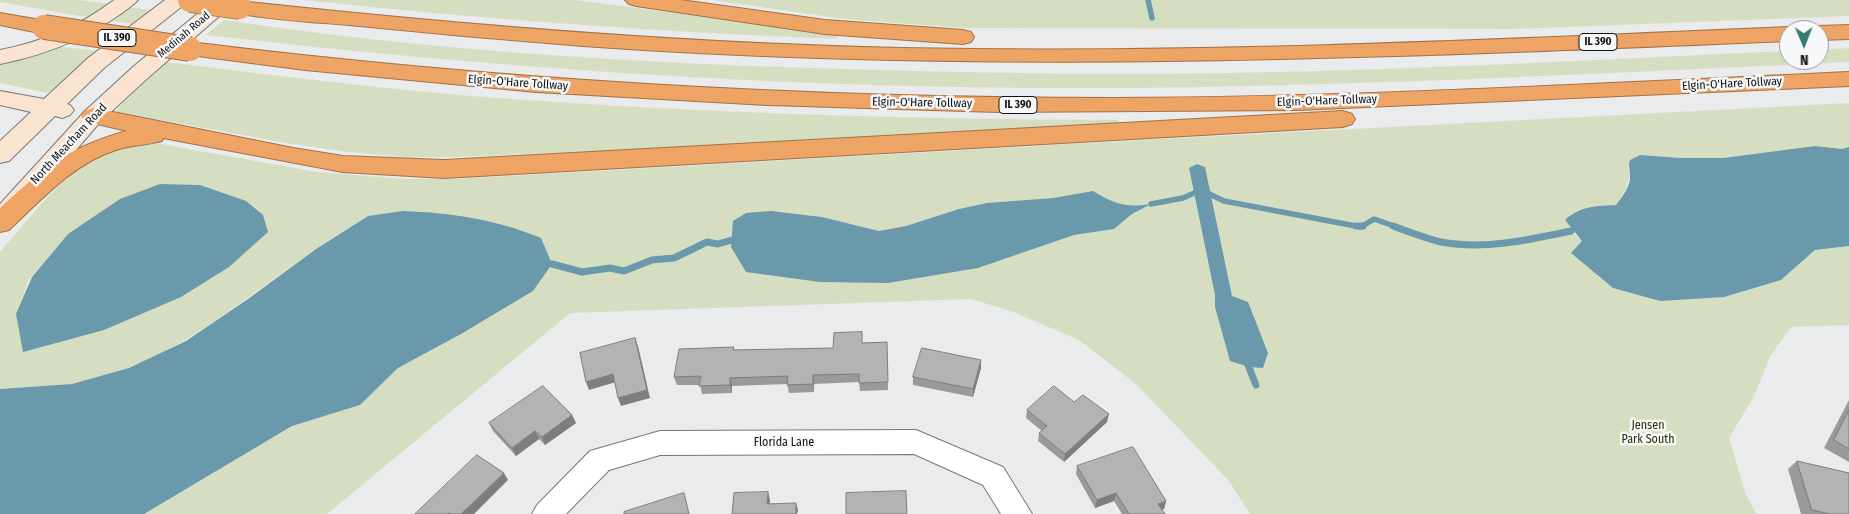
<!DOCTYPE html>
<style>
body{margin:0}
#map{position:relative;width:1849px;height:514px;overflow:hidden;background:#e9ebec;font-family:"Fira Sans Condensed",sans-serif}
canvas{display:block}
.north{position:absolute;left:1779px;top:20px;width:50px;height:50px;box-sizing:border-box;background:#f7f8fa;border:1px solid #9c9d9e;border-radius:50%;rotate:179deg;font-size:14px;font-weight:700;line-height:20px;text-align:center;color:#141415}
.north::after{content:'';display:block;margin:auto;width:18px;height:22px;background:#357c75;clip-path:polygon(50% 0,100% 100%,50% 72%,0 100%)}
</style>
<div id="map">
<canvas width="1849" height="514"></canvas>
<div class="north">N</div>
</div>
<script>
const g = document.querySelector('canvas').getContext('2d');
g.lineJoin = 'round';
function paint(path, color) {
  g.fillStyle = color;
  g.fill(path, 'evenodd');
}
function trace(path, color, width, dash) {
  g.strokeStyle = color;
  g.lineWidth = width;
  g.lineCap = dash ? 'butt' : 'round';
  g.setLineDash(dash || []);
  g.stroke(path);
}
function drawText(font, color, halo, rows, align = 'center') {
  g.font = font + ' "Fira Sans Condensed",sans-serif';
  g.lineWidth = 5;
  g.setLineDash([]);
  g.textBaseline = 'middle';
  g.strokeStyle = halo;
  g.fillStyle = color;
  for (const [text, x, y, turn = 0] of rows) {
    g.save();
    g.translate(x, y);
    g.rotate((+turn || 0) * Math.PI / 180);
    g.textAlign = isNaN(turn) ? turn : align;
    if (halo) g.strokeText(text, 0, 0);
    g.fillText(text, 0, 0);
    g.restore();
  }
}
paint(new Path2D(`
 M0,0H79L111,4L91,18L0,2Z
 M303,0H574L838,34L836,39C658,32 480,19 303,0Z
 M712,0H1849V16L1515,29L965,28L844,19Z
 M128,7L150,10L132,24L109,20Z
 M224,20C429,51 637,63 844,69C973,73 1101,75 1230,73C1416,70 1603,59 1789,51V60H1819V50L1849,48V62C1582,74 1315,89 1047,88C766,87 485,67 206,35Z
 M56,46L99,51L61,84L48,93L0,83V63Z
 M167,62C268,75 369,87 471,96C686,113 902,119 1117,120L1118,125L895,138L457,157H406L348,152L286,143L117,112L118,108Z
 M1849,103V147L1842,149L1815,146L1723,158H1681L1640,155L1628,166C1632,182 1625,192 1616,205L1598,206L1571,231L1582,241L1571,253L1781,280L1815,250L1849,246V325L1791,327L1771,355L1753,398L1729,438L1745,492L1756,514H1250L1229,481L1136,384L1079,340L1011,311L971,299L570,313L327,514H144L292,426L360,405L398,368L461,334L368,216C351,227 333,237 316,249C238,302 169,367 72,384C49,388 24,387 0,389V252C49,197 79,144 161,144L317,172L405,179H457L1143,140ZM1205,167L1232,296L1215,307V295L1189,168ZM1093,191C1119,206 1121,206 1149,205L1132,214L1114,229L1074,235L978,268L771,211L822,217L879,231L906,226L959,209L987,203L1053,198ZM68,234L17,314L28,281Z`), '#d6dec1');
paint(new Path2D(`
 M1815,146L1842,149L1849,147V246L1815,250L1781,280L1724,297L1660,301L1613,288L1571,253L1582,241L1565,220C1580,206 1596,206 1616,205C1622,197 1631,186 1630,176C1630,170 1628,166 1630,160L1640,155L1681,158H1723Z
 M1197,164L1205,167L1232,296L1248,302L1268,353L1263,368L1249,367L1230,361L1215,307V295L1189,168Z
 M160,184L200,185L246,201L263,215L268,232L229,267L181,297L104,330L23,352L16,314L32,277L68,234L120,199Z
 M1093,191C1115,204 1126,208 1151,204L1132,214L1114,229L1074,235L978,268L888,283L820,282L746,272L731,247L733,221L746,213L771,211L822,217L879,231L906,226L959,209L987,203L1053,198Z
 M403,211C453,213 494,219 541,238L552,264L533,291L461,334L398,368L360,405L292,426L144,514H0V389L72,384L129,368L186,341L248,299L316,249L368,216Z`), '#6999ab');
trace(new Path2D(`
 M1148,0L1152,18
 M1151,204L1183,198L1201,190L1224,201L1361,227L1374,219L1397,227`), '#6999ab', 5.5);
trace(new Path2D(`
 M1356,226H1363
 M1393,226C1409,232 1425,238 1441,242C1484,250 1529,240 1571,231
 M552,264L582,272L610,268L624,271L652,260L674,258L707,242L718,244L732,240
 M1246,360L1256,385`), '#6999ab', 7);
const street = new Path2D(`
 M916,430L1003,467L1032,514H1001L983,485L914,454L660,455L609,470L566,514H532L537,505L590,451L660,431Z`);
const secondary = new Path2D(`
 M114,0H138L134,4C94,36 50,54 0,64V50C42,42 80,26 114,0Z
 M165,0H189L185,4L104,68L67,104L70,105L74,110L70,115L62,118L55,116L9,161L0,163V141L31,112L0,105V91L44,99L88,58Z
 M214,0H238L150,76L101,121L9,228L0,230V204L85,111L134,66Z`);
const highway = new Path2D(`
 M625,0H681L825,20L963,30L971,32L974,37L971,42L963,44L825,34L636,6L629,4Z
 M240,1C460,25 680,43 901,48C1197,54 1493,40 1789,27L1797,30H1789V41C1387,58 985,75 583,46C505,40 427,33 349,25C312,22 268,20 232,12L229,7L232,2Z
 M0,13L52,22L55,27L52,32L44,34L0,25Z
 M1849,25V39L1819,40V30H1810L1819,26Z
 M190,42C497,80 805,98 1115,98C1360,97 1604,83 1849,72V86L1298,110L998,112L767,105L536,92L305,70L182,54L179,49L182,44Z
 M93,108L293,148L343,156L444,160L1343,111L1352,114L1355,119L1352,124L1343,127L444,178L343,172L163,138L162,141C147,145 131,145 116,150C74,163 41,200 9,230L0,232V208C44,168 68,147 127,131L85,121L81,116L85,111Z`);
trace(street, '#767778', 2);
trace(secondary, '#767778', 2);
trace(highway, '#a27248', 2);
paint(street, '#fff');
paint(secondary, '#fae4d0');
paint(highway, '#eea464');
const highwayBridge = new Path2D(`
 M190,0L240,7
 M44,27L190,49`);
trace(highwayBridge, '#a27248', 26, []);
trace(highwayBridge, '#eea464', 24);
paint(new Path2D(`
 M887,342L888,390L860,391L859,382L814,384V392L789,393L787,384L732,386V393L702,394L700,385H677L674,377L735,350L833,348L863,343Z
 M981,360V368L973,397L913,385V377Z
 M1849,400V462L1824,448Z
 M1074,402L1107,422L1064,462L1038,441L1039,433L1042,431L1026,418L1027,410Z
 M572,415L576,423L545,445L539,439L516,456L493,431L489,423Z
 M1797,461L1849,514H1801L1788,469Z
 M1077,466L1166,501L1164,509L1162,510L1165,514H1122L1114,501L1095,508L1076,474Z`), '#9c9a99');
paint(new Path2D(`
 M635,338L638,346L650,398L621,406L618,398Z
 M981,360V368L973,397V389Z
 M613,374L616,382L589,390L586,382Z
 M813,375L814,384V392L813,384Z
 M730,378L732,386V393L730,385Z
 M1109,414L1107,422L1064,462L1065,454Z
 M572,415L576,423L545,445L542,437Z
 M535,431L539,439L516,456L512,448Z
 M504,473L508,480L474,514H461Z
 M768,492L770,500L769,512L767,504Z
 M1116,493L1114,501L1095,508L1097,500Z
 M1166,501L1164,509L1156,512L1158,504Z
 M796,503L798,510L797,514H796Z`), '#7f7d7d');
const building = new Path2D(`
 M862,332V343L887,342L888,382L859,383V374L813,375V384L787,385L788,376L730,378V385L699,386L701,376L674,377L679,349L734,347L733,350L833,348L834,333Z
 M635,338L647,390L618,398L613,374L586,382L580,353Z
 M922,348L981,360L973,389L913,377Z
 M543,386L572,415L542,437L535,431L512,448L489,423Z
 M1054,386L1074,402L1083,395L1109,414L1065,454L1039,433L1047,426L1027,410Z
 M1849,410V449L1834,440Z
 M1133,447L1166,501L1158,504L1165,514H1129L1116,493L1097,500L1077,466Z
 M477,455L504,473L461,514H451L449,513L448,514H415Z
 M1797,461L1849,473V514H1830L1812,510Z
 M906,491L907,514H846V493Z
 M768,492L767,504L796,503V514H732L734,493Z
 M684,493L689,514H624V512Z`);
paint(building, '#b5b3b2');
trace(building, '#7f7d7d', 1);
drawText('11px', '#141415', '#f7f8fa', [
 ["Medinah Road",184,35,-40]
]);
for (const [x, y, w] of [
 [117,38,38],
 [1598,42,38],
 [1018,105,38]
]) {
  const box = new Path2D();
  box.roundRect(x - w / 2, y - 8.5, w, 17, 4);
  g.fillStyle = '#f7f8fa';
  g.fill(box);
  trace(box, '#141415', 1);
}
drawText('bold 11px', '#141415', null, [
 ["IL 390",117,38],
 ["IL 390",1598,42],
 ["IL 390",1018,105]
]);
drawText('12px', '#141415', '#f7f8fa', [
 ["Elgin-O'Hare Tollway",518,83,4],
 ["Elgin-O'Hare Tollway",1732,84,-3],
 ["Elgin-O'Hare Tollway",1327,101,-2],
 ["Elgin-O'Hare Tollway",922,103,1],
 ["North Meacham Road",69,144,-47],
 ["Florida Lane",784,443]
]);
drawText('12px', '#283000', '#f7f8fa', [
 ["Jensen",1648,426],
 ["Park South",1648,440]
]);
</script>
